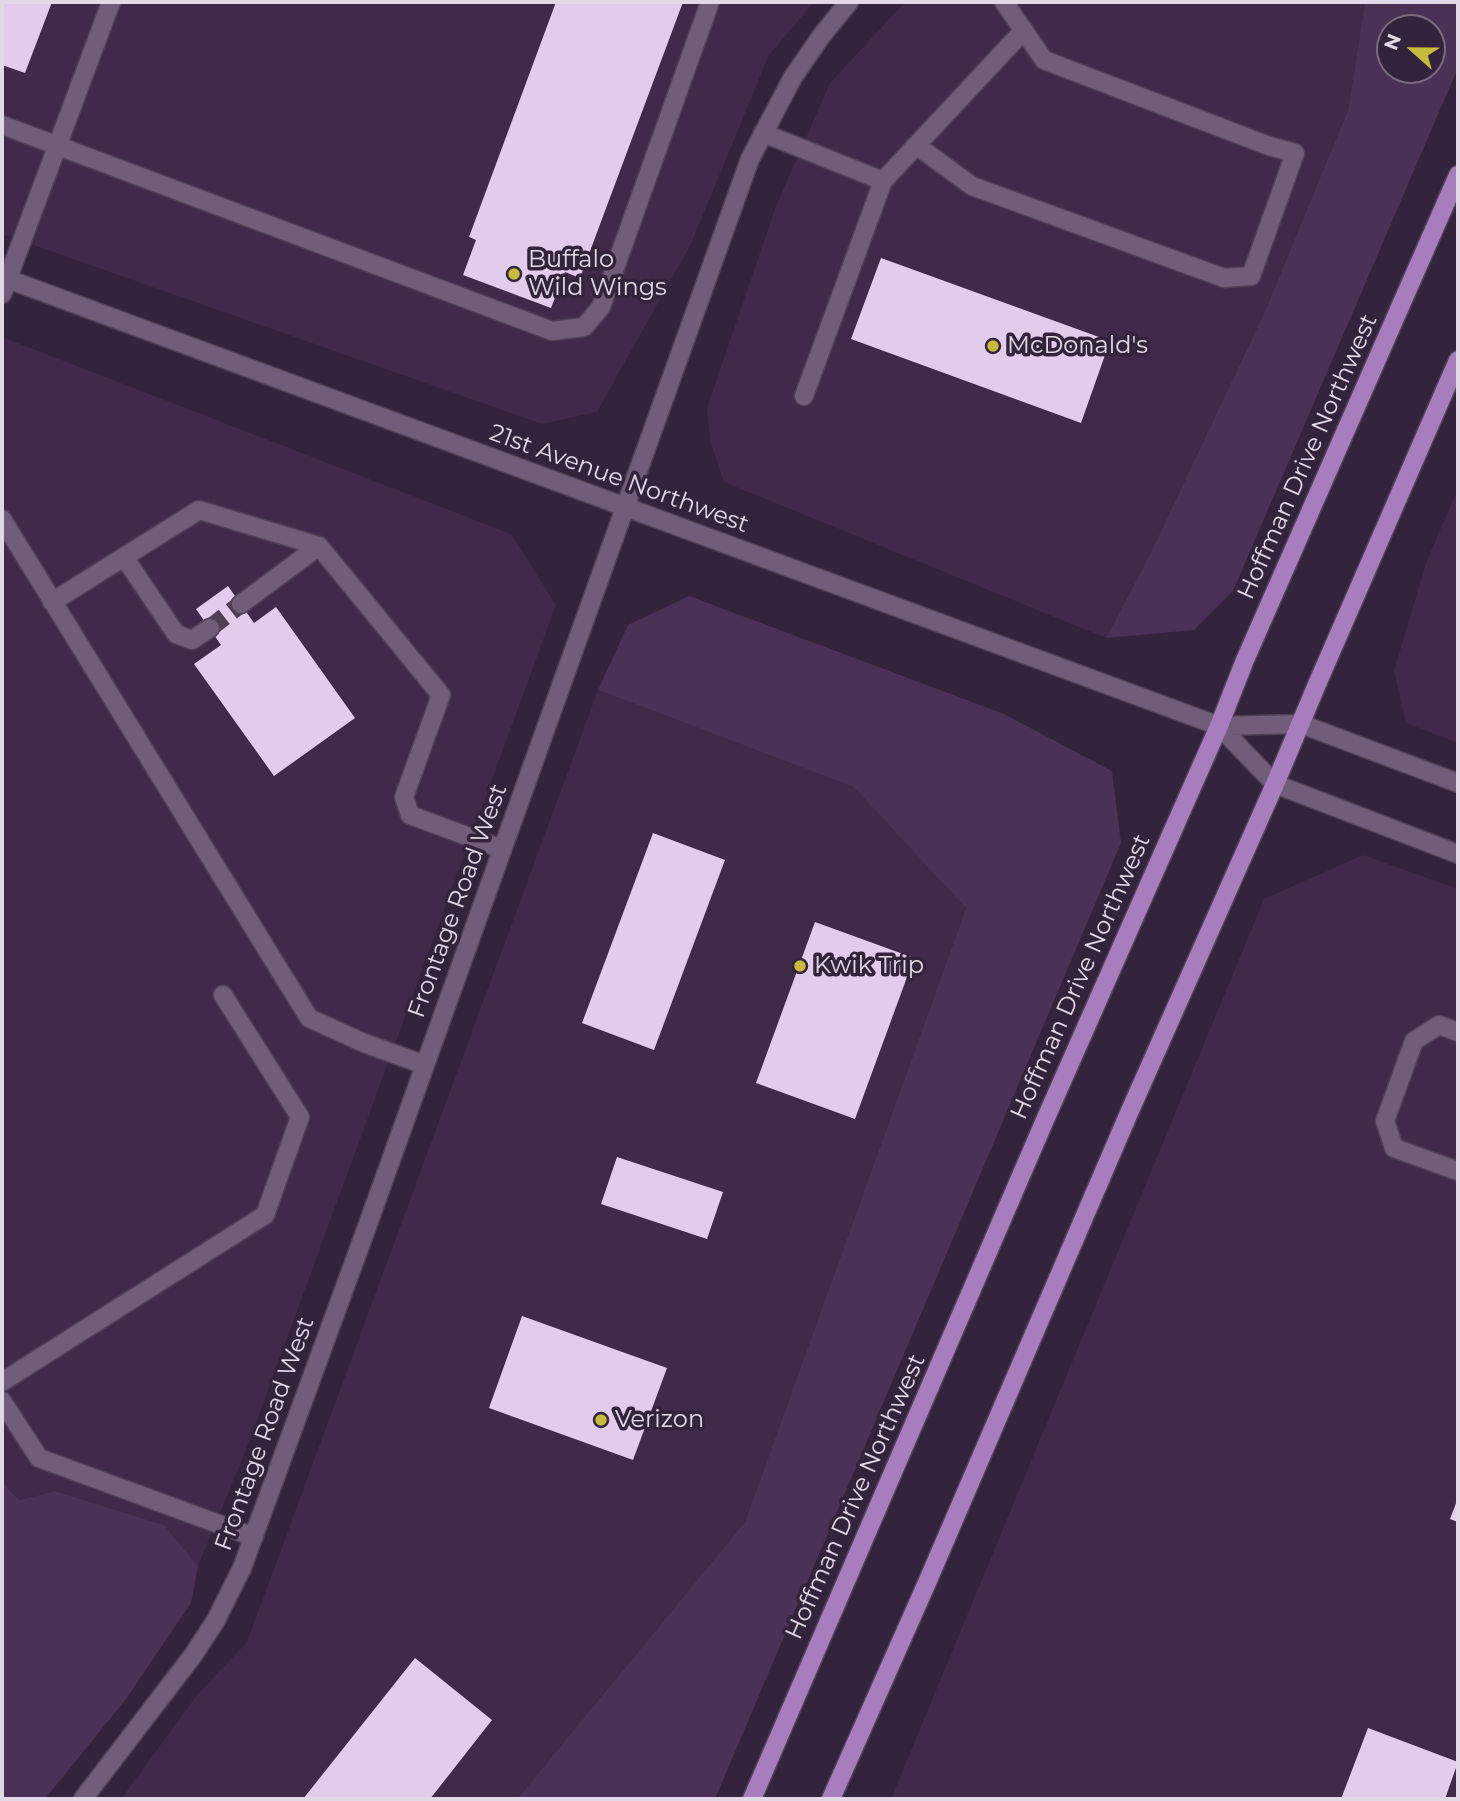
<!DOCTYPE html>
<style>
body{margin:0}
#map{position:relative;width:1460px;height:1801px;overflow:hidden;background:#34233c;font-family:Montserrat,sans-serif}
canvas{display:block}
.frame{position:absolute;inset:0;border:4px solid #e2d8e8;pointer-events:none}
.north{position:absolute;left:1376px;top:14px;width:70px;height:70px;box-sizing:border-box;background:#34233c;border:2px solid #7a6b81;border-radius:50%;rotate:291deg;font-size:19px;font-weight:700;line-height:28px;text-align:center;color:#e2d8e8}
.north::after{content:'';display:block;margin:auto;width:24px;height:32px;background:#c7bb3b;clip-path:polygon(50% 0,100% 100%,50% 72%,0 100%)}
</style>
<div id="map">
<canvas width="1460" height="1801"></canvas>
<div class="frame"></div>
<div class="north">N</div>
</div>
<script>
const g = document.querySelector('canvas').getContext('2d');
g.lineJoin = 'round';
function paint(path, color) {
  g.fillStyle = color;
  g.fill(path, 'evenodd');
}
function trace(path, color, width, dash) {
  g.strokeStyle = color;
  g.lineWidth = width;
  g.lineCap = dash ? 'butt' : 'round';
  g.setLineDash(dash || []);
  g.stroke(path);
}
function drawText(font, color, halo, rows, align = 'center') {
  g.font = font + ' Montserrat,sans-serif';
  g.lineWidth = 7;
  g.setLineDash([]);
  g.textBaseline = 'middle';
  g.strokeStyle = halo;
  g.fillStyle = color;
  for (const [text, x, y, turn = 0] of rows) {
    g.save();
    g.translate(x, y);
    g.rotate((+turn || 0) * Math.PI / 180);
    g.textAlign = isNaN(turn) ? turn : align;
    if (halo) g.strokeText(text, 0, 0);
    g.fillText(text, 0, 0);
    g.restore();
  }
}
paint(new Path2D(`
 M2,2H814L769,55L691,244L597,412L542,424L2,234Z
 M905,2H1365L1348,110L1265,311L1151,552L1106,638L724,482L710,441L707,408L776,206L830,83Z
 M2,337L511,534L556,605L246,1450L198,1566L164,1525L55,1491L19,1500L2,1482Z
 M1458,489V743L1406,723L1394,671L1427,560Z
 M598,690L855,787L966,908L745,1522L517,1799H121L197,1695L247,1642Z
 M1363,855L1458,889V1799H891L1264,899Z`), '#3f2b49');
paint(new Path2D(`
 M1365,2H1458V68L1233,591L1194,630L1106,638L1151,552L1265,311L1348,110ZM1390,28H1432V70H1390Z
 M689,596L1004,714L1112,771L1121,843L715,1799H517L745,1522L966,908L854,787L598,690L628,625Z
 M2,1482L19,1500L55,1491L164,1525L198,1566L191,1603L126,1699L45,1799H2Z`), '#4a3156');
paint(new Path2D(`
 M2,2H52L25,73L2,65Z
 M556,2H683L580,278L565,272L551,308L463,275L476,240L469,237Z
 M881,258L1110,341L1081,423L851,339Z
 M228,586L254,623L276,607L355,718L274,776L194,664L221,645L196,609Z
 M653,833L725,860L654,1050L582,1023Z
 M815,922L914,958L855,1119L756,1083Z
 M617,1157L723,1192L707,1239L601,1204Z
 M522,1316L667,1368L633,1460L489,1408Z
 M1458,1498V1522L1450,1519Z
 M415,1658L492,1720L430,1799H303Z
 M1368,1728L1458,1762L1445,1799H1341Z`), '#e1ccec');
trace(new Path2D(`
 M210,628L241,604`), '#4e3e56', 18, [18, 9]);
const minor = new Path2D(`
 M2,125L552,331L584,327L601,307L710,2
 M763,133L883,181L804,396
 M916,145L972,186L1224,278L1251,276L1295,153L1269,146L1044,60L1004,2
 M883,181L1024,30
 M2,277L1219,726L1301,724L1458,783
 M2,294L111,2
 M2,519L309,1018L364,1043L425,1065
 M124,557L176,634L192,640L210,628
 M52,602L199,510L319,546L441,695L404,797L410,815L502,849
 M241,604L319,546
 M1219,726L1275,784L1458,854
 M1458,1032L1439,1025L1414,1041L1385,1121L1394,1148L1458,1171
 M2,1382L265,1215L300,1117L223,995
 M2,1401L39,1458L254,1537
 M83,1799L194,1654L216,1620L242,1568L368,1224L750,159L793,77L822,35L849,2`);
const major = new Path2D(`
 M752,1799L1045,1120L1219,726L1245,660L1458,175
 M831,1799L926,1585L1129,1113L1275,784L1318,682L1458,360`);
trace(minor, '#4f4156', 21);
trace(major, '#4f4156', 21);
trace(minor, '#705d7a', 18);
trace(major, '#a87dbe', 18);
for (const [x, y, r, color] of [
 [514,274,7,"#c7bb3b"],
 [993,346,7,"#c7bb3b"],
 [800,966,7,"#c7bb3b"],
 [601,1420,7,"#c7bb3b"]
]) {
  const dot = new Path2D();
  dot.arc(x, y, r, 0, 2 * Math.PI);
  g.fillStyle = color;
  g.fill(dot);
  trace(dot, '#34233c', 2.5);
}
drawText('24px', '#e2d8e8', '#34233c', [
 ["Buffalo",528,260],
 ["Wild Wings",528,288],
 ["McDonald's",1007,346],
 ["Kwik Trip",814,966],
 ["Verizon",615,1420]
], 'left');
drawText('24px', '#e2d8e8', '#34233c', [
 ["Hoffman Drive Northwest",1308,457,-66],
 ["21st Avenue Northwest",619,479,20],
 ["Frontage Road West",458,901,-70],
 ["Hoffman Drive Northwest",1081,977,-66],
 ["Frontage Road West",265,1434,-70],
 ["Hoffman Drive Northwest",856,1497,-66]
]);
</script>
